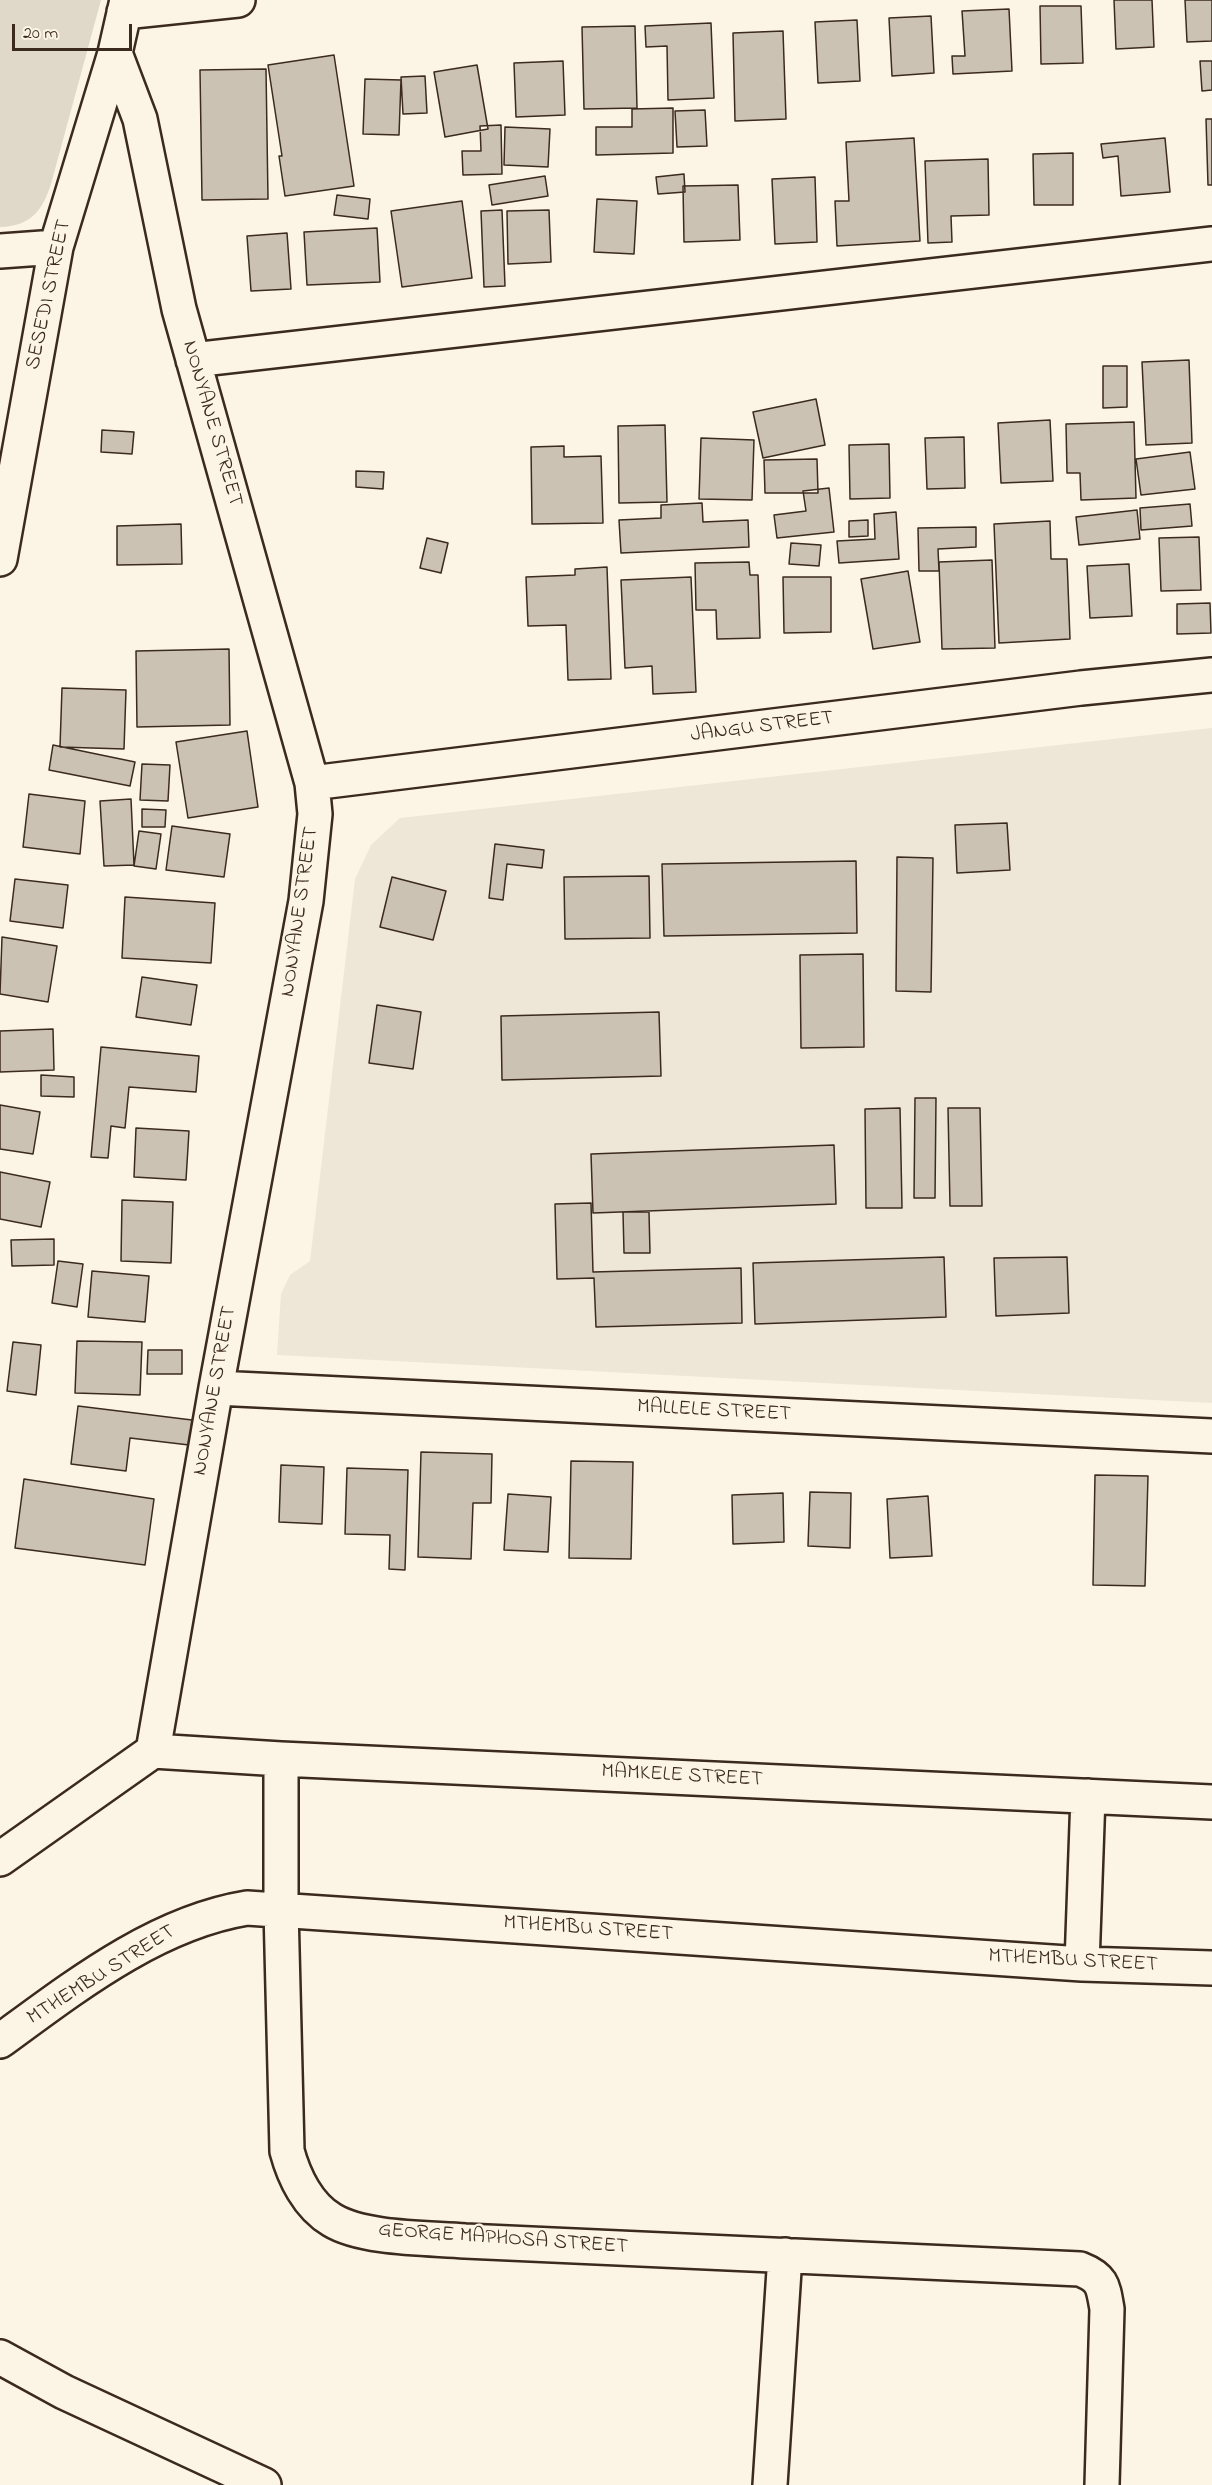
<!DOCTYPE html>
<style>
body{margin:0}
#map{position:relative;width:1212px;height:2485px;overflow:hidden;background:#fcf5e5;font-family:"Indie Flower",sans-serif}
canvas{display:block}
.scale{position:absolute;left:12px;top:24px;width:120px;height:27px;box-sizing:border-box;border:3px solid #3b2a1e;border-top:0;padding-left:8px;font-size:18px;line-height:21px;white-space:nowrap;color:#3b2a1e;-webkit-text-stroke:4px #fcf5e5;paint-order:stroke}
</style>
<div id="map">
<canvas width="1212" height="2485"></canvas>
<div class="scale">20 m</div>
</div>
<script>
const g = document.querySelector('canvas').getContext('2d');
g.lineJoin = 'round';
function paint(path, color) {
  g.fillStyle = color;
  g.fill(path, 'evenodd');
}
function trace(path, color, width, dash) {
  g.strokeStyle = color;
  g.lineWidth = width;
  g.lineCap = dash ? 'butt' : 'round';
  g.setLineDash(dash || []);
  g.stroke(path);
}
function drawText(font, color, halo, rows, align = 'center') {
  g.font = font + ' "Indie Flower",sans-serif';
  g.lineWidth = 4.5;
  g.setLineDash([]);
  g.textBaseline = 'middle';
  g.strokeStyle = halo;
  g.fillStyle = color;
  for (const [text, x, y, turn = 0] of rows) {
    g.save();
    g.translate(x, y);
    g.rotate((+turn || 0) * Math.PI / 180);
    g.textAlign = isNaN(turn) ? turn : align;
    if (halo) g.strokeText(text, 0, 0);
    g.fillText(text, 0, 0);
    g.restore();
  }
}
paint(new Path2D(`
 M1212,728V1403L277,1355L281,1294L290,1275L310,1261L355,879L371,845L400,818Z`), '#eee6d6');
paint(new Path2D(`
 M0,0H101L51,184C42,211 31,226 0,227Z`), '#e0d8c8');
const building = new Path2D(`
 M1114,0H1152L1154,47L1116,49Z
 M1185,0H1212V41L1187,42Z
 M1040,6H1081L1083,63L1041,64Z
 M1009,9L1012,71L953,74L952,56H965L962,11Z
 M931,16L934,73L892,76L889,18Z
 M857,20L860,81L818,83L815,22Z
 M711,23L714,98L668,100L667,46L646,47L645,26Z
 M635,26L637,108L584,109L582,27Z
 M783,31L786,119L735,121L733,33Z
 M334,55L354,186L285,196L279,156H282L268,65Z
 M563,61L565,115L516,117L514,63Z
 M1200,61H1212V90L1202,91Z
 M477,65L488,129L445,137L434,72Z
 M266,69L268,199L202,200L200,70Z
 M425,76L427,113L403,114L401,77Z
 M365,79L401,80L399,135L363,134Z
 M673,108V153L596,155V127H632V109Z
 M705,110L707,146L677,147L675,111Z
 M1206,119H1212V185H1208Z
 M501,125L502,174L463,175L462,151H481L480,126Z
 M505,127L550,129L548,167L504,165Z
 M914,138L920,241L837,246L835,201H849L846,142Z
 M1165,138L1170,192L1121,196L1118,156L1103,158L1101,144Z
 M1073,153V205H1034L1033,154Z
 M988,159L989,215L951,216L952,242L928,243L925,161Z
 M684,174L685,192L658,194L656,177Z
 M545,176L548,196L492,205L489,185Z
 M815,177L817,242L775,244L772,179Z
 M738,185L740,240L684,242L683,186Z
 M337,195L370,199L368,219L334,215Z
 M597,199L637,201L634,254L594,252Z
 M462,201L472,278L402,287L391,211Z
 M502,210L505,286L484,287L481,211Z
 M549,210L551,262L508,264L507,211Z
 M377,228L380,282L307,285L304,232Z
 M287,233L291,289L251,291L247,236Z
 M1189,360L1192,443L1146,445L1142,362Z
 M1103,366H1127V407L1103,408Z
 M816,399L825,445L763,458L753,412Z
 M1050,420L1053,481L1001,483L998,423Z
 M1134,422L1136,498L1081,500L1080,473H1067L1066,424Z
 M665,425L667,502L619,503L618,426Z
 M102,430L134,432L132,454L101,452Z
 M964,437L965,488L927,489L925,438Z
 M701,438L754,440L752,500L699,499Z
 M889,444L890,498L850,499L849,445Z
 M564,446V457L601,456L603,523L532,524L531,447Z
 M1190,452L1195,489L1141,495L1136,459Z
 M817,459L818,493H765L764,460Z
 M356,471L384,472L383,489L356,487Z
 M829,488L834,532L777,538L774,515L806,511L803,491Z
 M702,503L703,522L748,520L749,547L621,553L619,520L661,518V505Z
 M1190,504L1192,526L1141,530L1140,508Z
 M1137,510L1140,539L1079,545L1076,517Z
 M896,512L899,559L839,563L837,541L875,539L874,514Z
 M868,520V536L849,537V521Z
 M1050,521L1051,559H1067L1070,639L999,643L994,524Z
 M181,524L182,564L117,565V526Z
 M976,527V547L938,549L939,571H919L918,528Z
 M1199,537L1201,590L1161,591L1159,538Z
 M427,538L448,543L441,573L420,568Z
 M791,543L821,545L819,566L789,564Z
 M992,560L995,648L942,649L939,562Z
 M749,562L750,575H758L760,638L717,639L716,610H696L695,563Z
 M1129,564L1132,616L1090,618L1087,566Z
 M607,567L611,679L568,680L566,625L528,626L526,577L575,575V569Z
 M908,571L920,642L873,649L861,579Z
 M691,577L696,692L653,694L652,666L625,668L621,580Z
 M783,577H831V632L784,633Z
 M1210,603L1211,633L1177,634V604Z
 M229,649L230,725L137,727L136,651Z
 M62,688L126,690L124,749L60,747Z
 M247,731L258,807L188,818L176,742Z
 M53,745L135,762L130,786L49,770Z
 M142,764L170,765L168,801L140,800Z
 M29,794L85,801L80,854L23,847Z
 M131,799L134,865L104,866L100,801Z
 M142,809L166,810L165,827H142Z
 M1007,823L1010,870L957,873L955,825Z
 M172,826L230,834L224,877L166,870Z
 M139,831L161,834L156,869L134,866Z
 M495,844L544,850L542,868L507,864L503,900L489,898Z
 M897,857L933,858L931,992L896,991Z
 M856,861L857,933L664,936L662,864Z
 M649,876L650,938L565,939L564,877Z
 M392,877L446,891L433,940L380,927Z
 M15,879L68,885L63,928L10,921Z
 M125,897L215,903L211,963L122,958Z
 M2,937L57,946L48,1002L0,994Z
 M863,954L864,1047L801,1048L800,955Z
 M142,977L197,985L191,1025L136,1017Z
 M377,1005L421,1012L413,1069L369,1063Z
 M659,1012L661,1076L502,1080L501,1016Z
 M53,1029L54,1070L0,1072V1031Z
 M101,1047L199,1056L196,1092L129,1087L125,1128L111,1126L108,1158L91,1157Z
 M41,1075L74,1077V1097L41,1096Z
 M915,1098H936L935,1198H914Z
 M0,1105L40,1112L33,1154L0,1149Z
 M900,1108L902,1208H866L865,1109Z
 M948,1108H980L982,1206H950Z
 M136,1128L189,1131L186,1180L134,1177Z
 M834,1145L836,1204L593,1213L591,1154Z
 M0,1172L50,1182L41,1227L0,1219Z
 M122,1200L173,1202L171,1263L121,1261Z
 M591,1203L593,1272L741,1268L742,1323L596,1327L594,1278L557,1279L555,1204Z
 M623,1212H649L650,1253H624Z
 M54,1239V1265L12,1266L11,1240Z
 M944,1257L946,1317L755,1324L753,1263Z
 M1067,1257L1069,1313L996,1316L994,1258Z
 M58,1261L83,1264L77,1307L52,1303Z
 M92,1271L149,1276L145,1322L88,1317Z
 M77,1341L142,1342L140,1395L75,1393Z
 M13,1342L41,1345L36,1395L7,1391Z
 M148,1350H182V1374H147Z
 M78,1406L192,1420L189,1445L130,1438L126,1471L71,1464Z
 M421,1452L492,1454L491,1503H473L471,1559L418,1557Z
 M571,1461L633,1462L631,1559L569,1558Z
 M281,1465L324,1467L322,1524L279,1522Z
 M347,1468L408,1470L405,1570L389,1569L390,1535L345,1534Z
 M1095,1475L1148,1476L1145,1586L1093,1585Z
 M24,1479L154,1499L145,1565L15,1548Z
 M810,1492L851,1493L850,1548L808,1546Z
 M783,1493L784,1542L733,1544L732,1495Z
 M508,1494L551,1497L548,1552L504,1550Z
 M928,1496L932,1556L890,1558L887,1499Z`);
paint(building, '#ccc2b3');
trace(building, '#3b2a1e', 1.5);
const minor = new Path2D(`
 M124,12L238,0
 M115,53L140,119L179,309L312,783L315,814L306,901L216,1388L153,1751
 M0,251L56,247
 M193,360L1212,244
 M0,559L56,247L115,53L127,0
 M312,783L1081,688L1212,675
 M216,1388L1212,1436
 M153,1751L281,1759L1212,1802
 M281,1759V1909L287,2151C294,2177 308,2206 332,2220C363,2239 428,2238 465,2241L1080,2269C1103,2278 1103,2286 1107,2309L1102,2485
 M0,1859L153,1751
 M1082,1964L1088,1796
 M0,2041C74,1987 155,1923 247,1908L1082,1964L1212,1968
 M0,2357L64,2392L264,2485
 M770,2485L785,2255`);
trace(minor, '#3b2a1e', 38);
trace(minor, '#fcf5e5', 33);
drawText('21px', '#3b2a1e', '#fcf5e5', [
 ["SESEDI STREET",50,295,-78],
 ["NONYANE STREET",211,424,74],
 ["JANGU STREET",762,728,-7],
 ["NONYANE STREET",301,912,-82],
 ["NONYANE STREET",216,1391,-80],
 ["MALLELE STREET",714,1412,3],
 ["MAMKELE STREET",682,1777,3],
 ["MTHEMBU STREET",588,1930,4],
 ["MTHEMBU STREET",1073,1962,3],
 ["MTHEMBU STREET",102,1976,-32],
 ["GEORGE MAPHOSA STREET",503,2240,4]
]);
</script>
